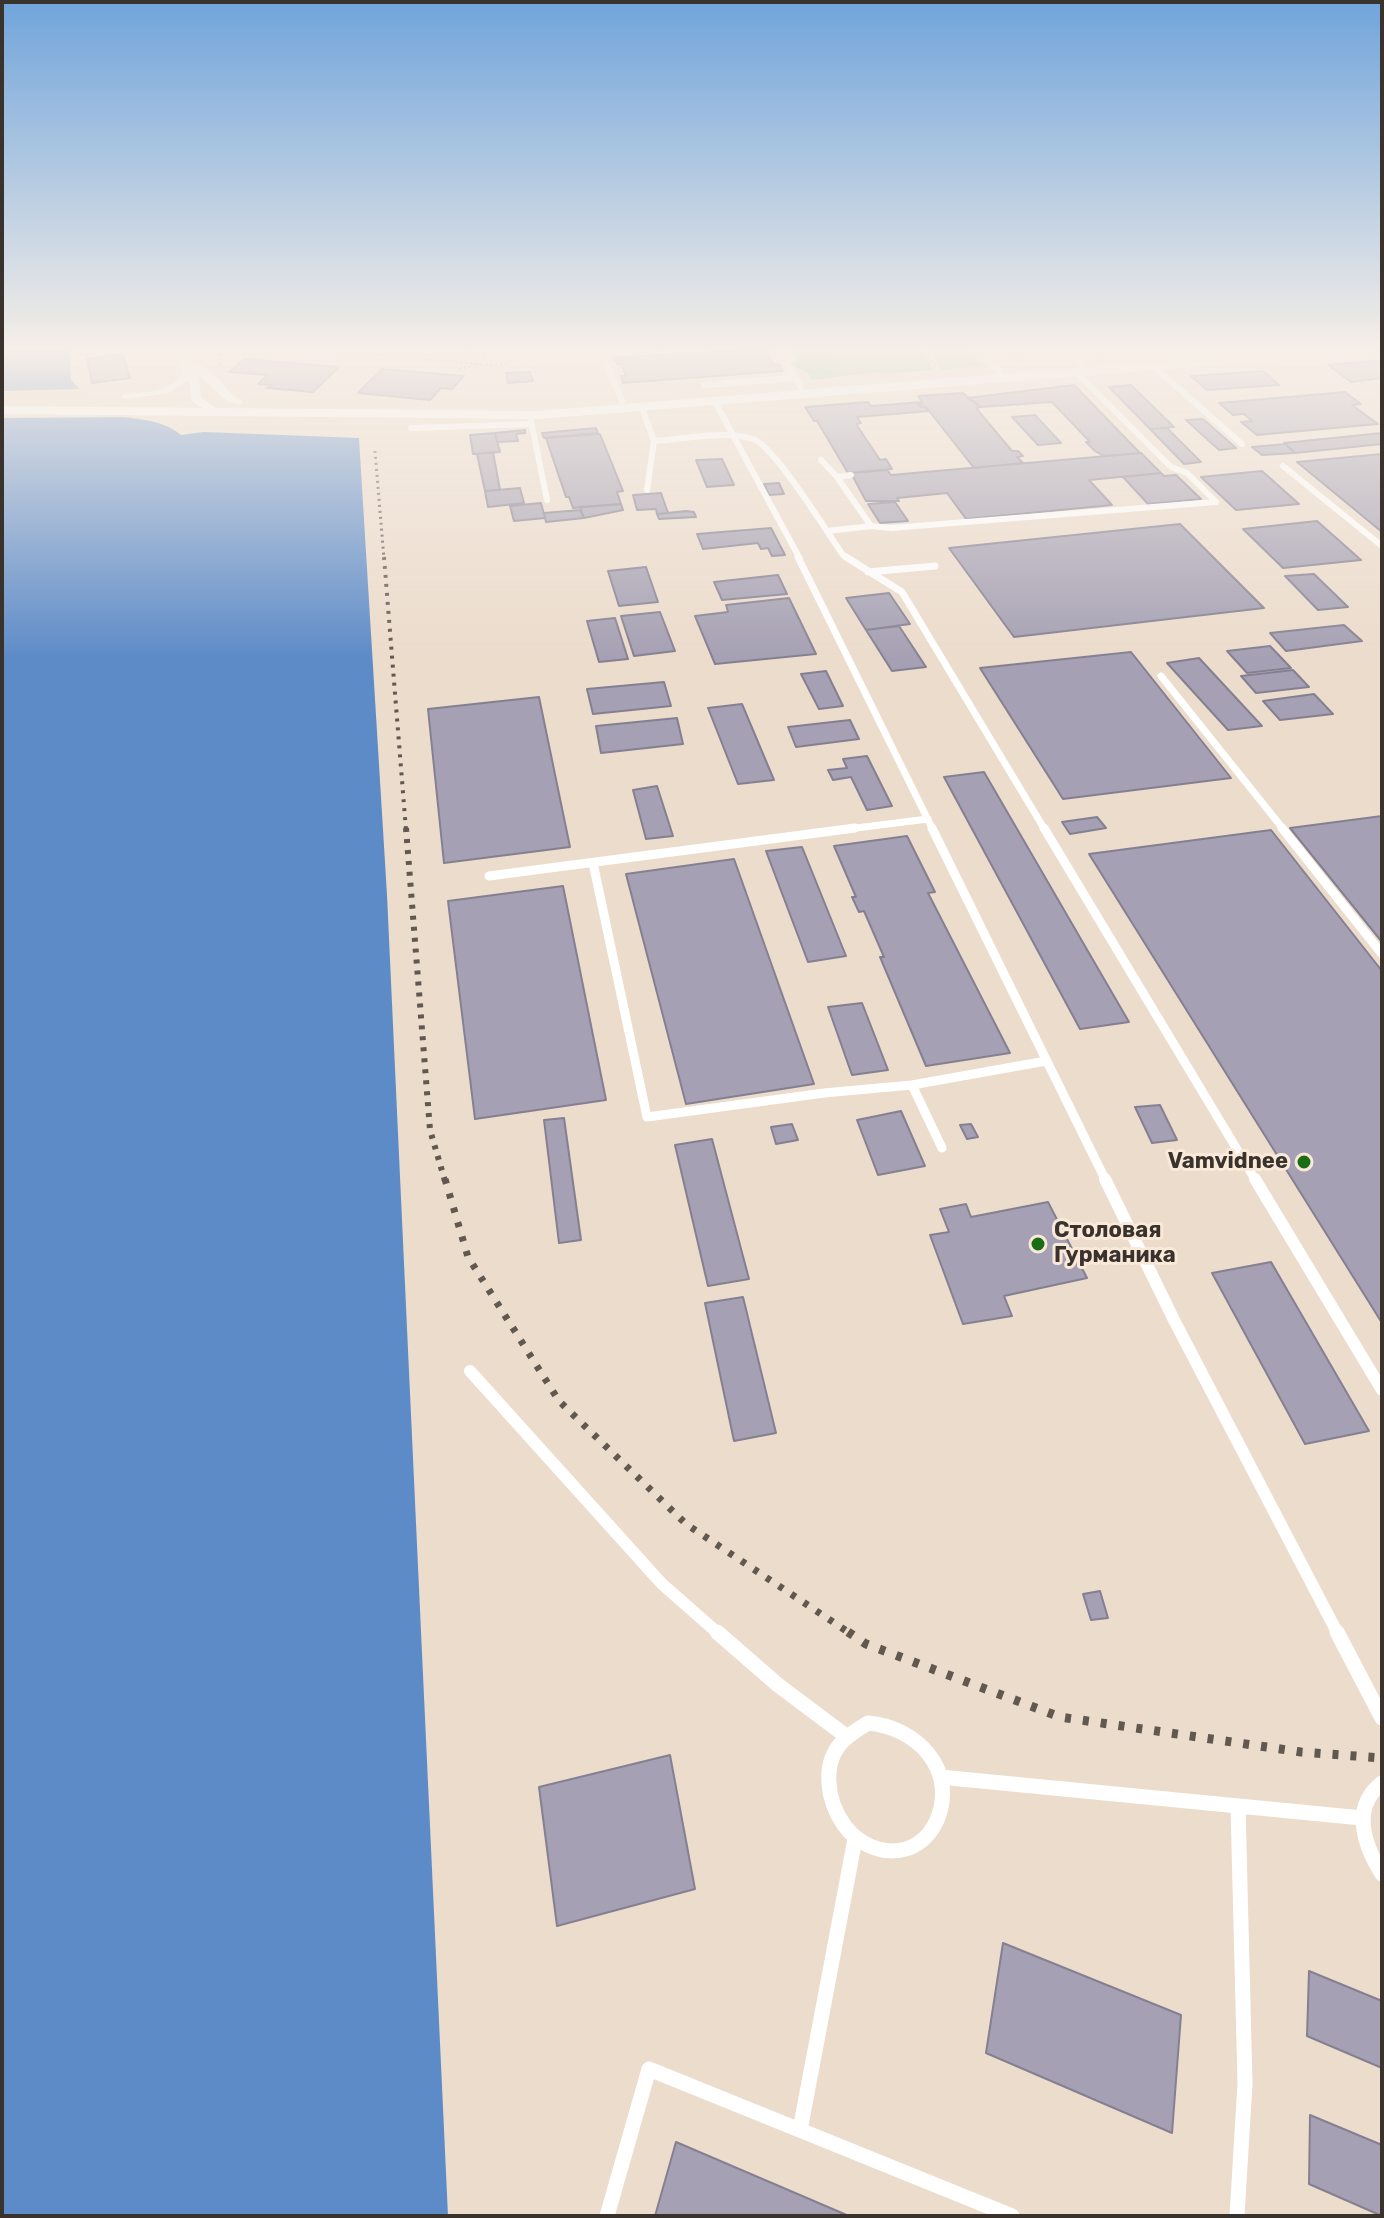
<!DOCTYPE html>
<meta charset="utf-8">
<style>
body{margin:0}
#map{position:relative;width:1384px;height:2218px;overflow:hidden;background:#ecdccc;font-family:Rubik,sans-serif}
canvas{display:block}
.frame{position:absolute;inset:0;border:4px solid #3a332d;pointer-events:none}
</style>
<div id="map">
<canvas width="1384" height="2218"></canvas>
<div class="frame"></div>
</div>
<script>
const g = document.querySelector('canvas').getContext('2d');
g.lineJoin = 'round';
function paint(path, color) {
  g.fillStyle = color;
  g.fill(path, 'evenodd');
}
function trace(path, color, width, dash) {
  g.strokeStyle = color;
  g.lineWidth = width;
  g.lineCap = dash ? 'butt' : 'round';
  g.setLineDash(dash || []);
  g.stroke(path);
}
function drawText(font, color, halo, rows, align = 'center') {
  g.font = font + ' Rubik,sans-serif';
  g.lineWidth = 6;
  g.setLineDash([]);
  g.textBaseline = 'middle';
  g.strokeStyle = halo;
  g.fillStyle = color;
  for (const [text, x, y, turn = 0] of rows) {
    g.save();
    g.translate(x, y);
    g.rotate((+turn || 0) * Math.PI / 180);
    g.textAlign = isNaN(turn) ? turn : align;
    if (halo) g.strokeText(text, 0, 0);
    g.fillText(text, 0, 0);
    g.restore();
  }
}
paint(new Path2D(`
 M815,348H919L934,370L883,374L880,372L811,380L808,373H832L825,368L836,360L811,351Z
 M928,348H964L987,366L941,370Z`), '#8cc39d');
paint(new Path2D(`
 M794,348H815L812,352L837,360L826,368L834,373H808L789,364L798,361Z`), '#72be8c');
paint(new Path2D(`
 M2,348H69L71,380L104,415C128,418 162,418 181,435L204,432L359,438L387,895L448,2216H2Z`), '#5d8bc8');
paint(new Path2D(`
 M83,389L105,412L148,417L2,418V391Z`), '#ecdccc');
const building = new Path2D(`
 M768,348L771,352H766L774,365L779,364L783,371L623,383L621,376H626L621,364H617L613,358Z
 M123,354L130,378L92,383L87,359Z
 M244,359L339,367L313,392L267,388L271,385L258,384L268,375L229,372Z
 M1382,360V378L1351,382L1328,365Z
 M382,369L464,376L452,389L441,388L430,400L358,393Z
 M1263,371L1279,385L1207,390L1191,376Z
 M530,372L533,381L508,383L506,373Z
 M1074,385L1140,453L1104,456L1095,451L1086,442H1090L1052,402L981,407L967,398Z
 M1131,385L1174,427L1150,429L1109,387Z
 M1345,392L1361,404L1352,405L1378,424L1257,435L1241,422L1252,421L1244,414L1233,415L1219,403Z
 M963,393L981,407L976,408L1012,451H1018L1023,456L1017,457L1023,463L974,468L926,407H921L917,403H923L918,396Z
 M868,402L871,406L922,402L917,403L930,411L857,417L861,423L856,424L880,460L886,459L892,469L848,473L817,421H814L805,407Z
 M1035,415L1061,443L1038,445L1012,417Z
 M1203,419L1236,448L1219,450L1186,420Z
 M596,428L598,433L544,438L542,433Z
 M1167,428L1201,462L1184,464L1150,429Z
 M525,430V433L516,434L518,441L497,442L495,433Z
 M495,433L500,452L473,454L470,435Z
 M1382,433V444L1295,453L1284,443Z
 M600,434L623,491L617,492L621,504L573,508L569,497H566L546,438Z
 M1286,444L1295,453L1262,455L1252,447Z
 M493,452L500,490L485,491L477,454Z
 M1141,453L1161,473L1089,480L1112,505L966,519L947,493L897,498L899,501H866L851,473L887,470L891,475Z
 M1382,454V532L1297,462Z
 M722,459L734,485L707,487L696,460Z
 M1262,471L1299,504L1236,510L1201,477Z
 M1161,473L1164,476L1176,475L1201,499L1148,504L1123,477Z
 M779,483L784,494L769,495L764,484Z
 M520,488L524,503L488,507L485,491Z
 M661,493L668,513L657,514L656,509L637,510L633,495Z
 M895,502L908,521L880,523L868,504Z
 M541,503L545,518L514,521L510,506Z
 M621,504L623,510L584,518L580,507Z
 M580,510L584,518L546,522L544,513Z
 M686,511L694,512L696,517L659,519L657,514Z
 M1317,521L1361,560L1283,568L1243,529Z
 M1180,524L1264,608L1014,637L949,548Z
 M771,528L785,555L772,556L768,548L761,549L758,543L703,549L697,534Z
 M646,567L658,602L619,606L608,571Z
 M1314,574L1348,607L1318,610L1285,576Z
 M778,575L787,594L722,600L714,582Z
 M889,593L910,624L866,630L846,598Z
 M789,598L816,654L715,664L695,616L728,612L726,605Z
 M660,612L675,651L634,656L621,616Z
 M615,618L628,659L599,662L587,621Z
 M1344,625L1362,641L1286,651L1270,633Z
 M899,626L926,667L892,671L866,630Z
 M1270,646L1291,668L1247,673L1227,651Z
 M1131,652L1231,778L1063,799L980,668Z
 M1199,658L1262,726L1228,730L1167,663Z
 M1293,670L1309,687L1256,693L1241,676Z
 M826,671L843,706L819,709L801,674Z
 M664,682L671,706L593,714L587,689Z
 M1314,694L1333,714L1280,720L1263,701Z
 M539,697L570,847L444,863L428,709Z
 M742,704L774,780L738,784L708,708Z
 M677,718L683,744L601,753L596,726Z
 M850,720L859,739L796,747L788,727Z
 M867,756L892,806L867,810L851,777L833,780L828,770L847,768L843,759Z
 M984,772L1129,1022L1080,1029L944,777Z
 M657,786L673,836L646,839L633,790Z
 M1382,816V942L1290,828Z
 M1097,817L1106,828L1070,834L1062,822Z
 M1271,830L1382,971V1323L1089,854Z
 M907,836L935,892L928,893L1010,1053L926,1066L880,957H884L864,911L859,912L852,897H856L834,846Z
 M802,847L846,956L808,962L766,851Z
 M734,859L814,1084L686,1104L626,874Z
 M563,886L606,1100L475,1119L448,901Z
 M862,1003L888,1070L852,1075L828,1007Z
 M1160,1105L1177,1140L1152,1143L1135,1107Z
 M901,1111L925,1166L878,1175L857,1120Z
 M564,1118L581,1240L559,1243L544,1120Z
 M792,1124L798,1140L776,1144L771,1127Z
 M971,1124L978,1137L967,1139L960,1125Z
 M712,1139L749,1279L708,1286L675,1145Z
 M1048,1202L1087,1278L1004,1296L1012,1316L963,1324L930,1235L949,1232L940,1209L966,1204L971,1217Z
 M1271,1262L1369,1431L1305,1444L1212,1273Z
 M743,1297L776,1433L734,1441L705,1303Z
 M1100,1591L1108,1618L1091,1620L1083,1594Z
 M670,1755L695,1889L557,1926L539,1787Z
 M1003,1943L1181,2015L1172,2133L986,2053Z
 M1309,1971L1382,2001V2068L1307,2036Z
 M1310,2115L1382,2145V2216L1309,2184Z
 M676,2142L849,2216H655Z`);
paint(building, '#a5a0b3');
trace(building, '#848092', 2);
trace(new Path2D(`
 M301,348L491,365L507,363
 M387,348H407
 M460,348L451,350L450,355L464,357
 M463,348L469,352H459L463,350
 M924,348L937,369
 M1011,348L1023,361
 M1091,348L1104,353
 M641,352L687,348
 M464,354L469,357L475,351L483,350L486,362
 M414,357L419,350L449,352
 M219,365L222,348
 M459,369L480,364`), '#9c9085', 2, [2, 3]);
trace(new Path2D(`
 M511,348L528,362L603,357L628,348
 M778,348L801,387
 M970,348L978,351L999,371
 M1065,348L1082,365
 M603,357L622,401
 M1154,367L1242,444
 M704,385L795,378
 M715,402L800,559
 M642,408L654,441L647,490
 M531,421L547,500
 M411,428L531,424
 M654,441C684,439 723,430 753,439C773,444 828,534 843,555L850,559
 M821,460L837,477L871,526L827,531
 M1283,466L1382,546
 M837,477L851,475
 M871,526L891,528L1216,502L1187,473L1171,467L1077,373`), '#fff', 6);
trace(new Path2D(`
 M798,557L933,830
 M846,557L902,592L1045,830
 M868,572L935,566
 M1161,676L1284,830
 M840,830L928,819`), '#fff', 7);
trace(new Path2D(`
 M932,828L1106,1181
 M1044,828L1256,1181
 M1282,828L1382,954
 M593,863L647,1117L824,1093L912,1085L1046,1061
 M489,876L855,828
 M912,1085L942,1148`), '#fff', 9);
trace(new Path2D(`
 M1105,1179L1174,1320L1338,1634
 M1255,1179L1382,1390
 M470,1371L662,1584L719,1634`), '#fff', 12);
trace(new Path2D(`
 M717,1632L778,1685L846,1736
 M1337,1632L1382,1718
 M868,1723C916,1727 958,1769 937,1820C918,1863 868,1858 844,1825C827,1801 821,1763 843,1741C850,1734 860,1728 868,1723Z
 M940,1777L1362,1818
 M1382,1783C1351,1807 1364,1845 1382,1874
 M800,2130L855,1839
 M607,2216L649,2069L1012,2216
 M1237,2216L1245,2084L1238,1806`), '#fff', 15);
paint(new Path2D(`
 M166,348H176C186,361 201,363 213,374C225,384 227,394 242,400V404C220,405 211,381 193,370L199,378L201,398L218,409V413H210L192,401L189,380L166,394L122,399V395C143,391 174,394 183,371Z`), '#fff');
paint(new Path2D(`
 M1327,348H1382V352L538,419L2,414V406L538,411Z`), '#fff');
trace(new Path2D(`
 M375,451L384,559`), '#61584f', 3, [2, 4]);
trace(new Path2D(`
 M384,557L406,830`), '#61584f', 4, [3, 6]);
trace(new Path2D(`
 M406,828L430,1130L445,1181`), '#61584f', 6, [4, 7]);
trace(new Path2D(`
 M445,1179L468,1257L559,1401L686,1524L851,1634`), '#61584f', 7, [5, 10]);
trace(new Path2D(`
 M848,1632L866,1644L1060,1717L1301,1752L1382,1758`), '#61584f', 9, [6, 12]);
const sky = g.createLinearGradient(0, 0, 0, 659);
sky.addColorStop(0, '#70a4db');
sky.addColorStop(0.53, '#f6efe8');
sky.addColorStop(1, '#f6efe800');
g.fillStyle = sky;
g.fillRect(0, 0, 1384, 659);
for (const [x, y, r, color] of [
 [1304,1162,8,"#1a6d14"],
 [1038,1244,8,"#1a6d14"]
]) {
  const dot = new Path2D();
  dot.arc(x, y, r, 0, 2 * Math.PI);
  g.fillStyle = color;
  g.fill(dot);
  trace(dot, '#fae9d9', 3);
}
drawText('bold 22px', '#3a332d', '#fae9d9', [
 ["Vamvidnee",1288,1162],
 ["Столовая",1054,1231,"left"],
 ["Гурманика",1054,1256,"left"]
], 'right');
</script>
